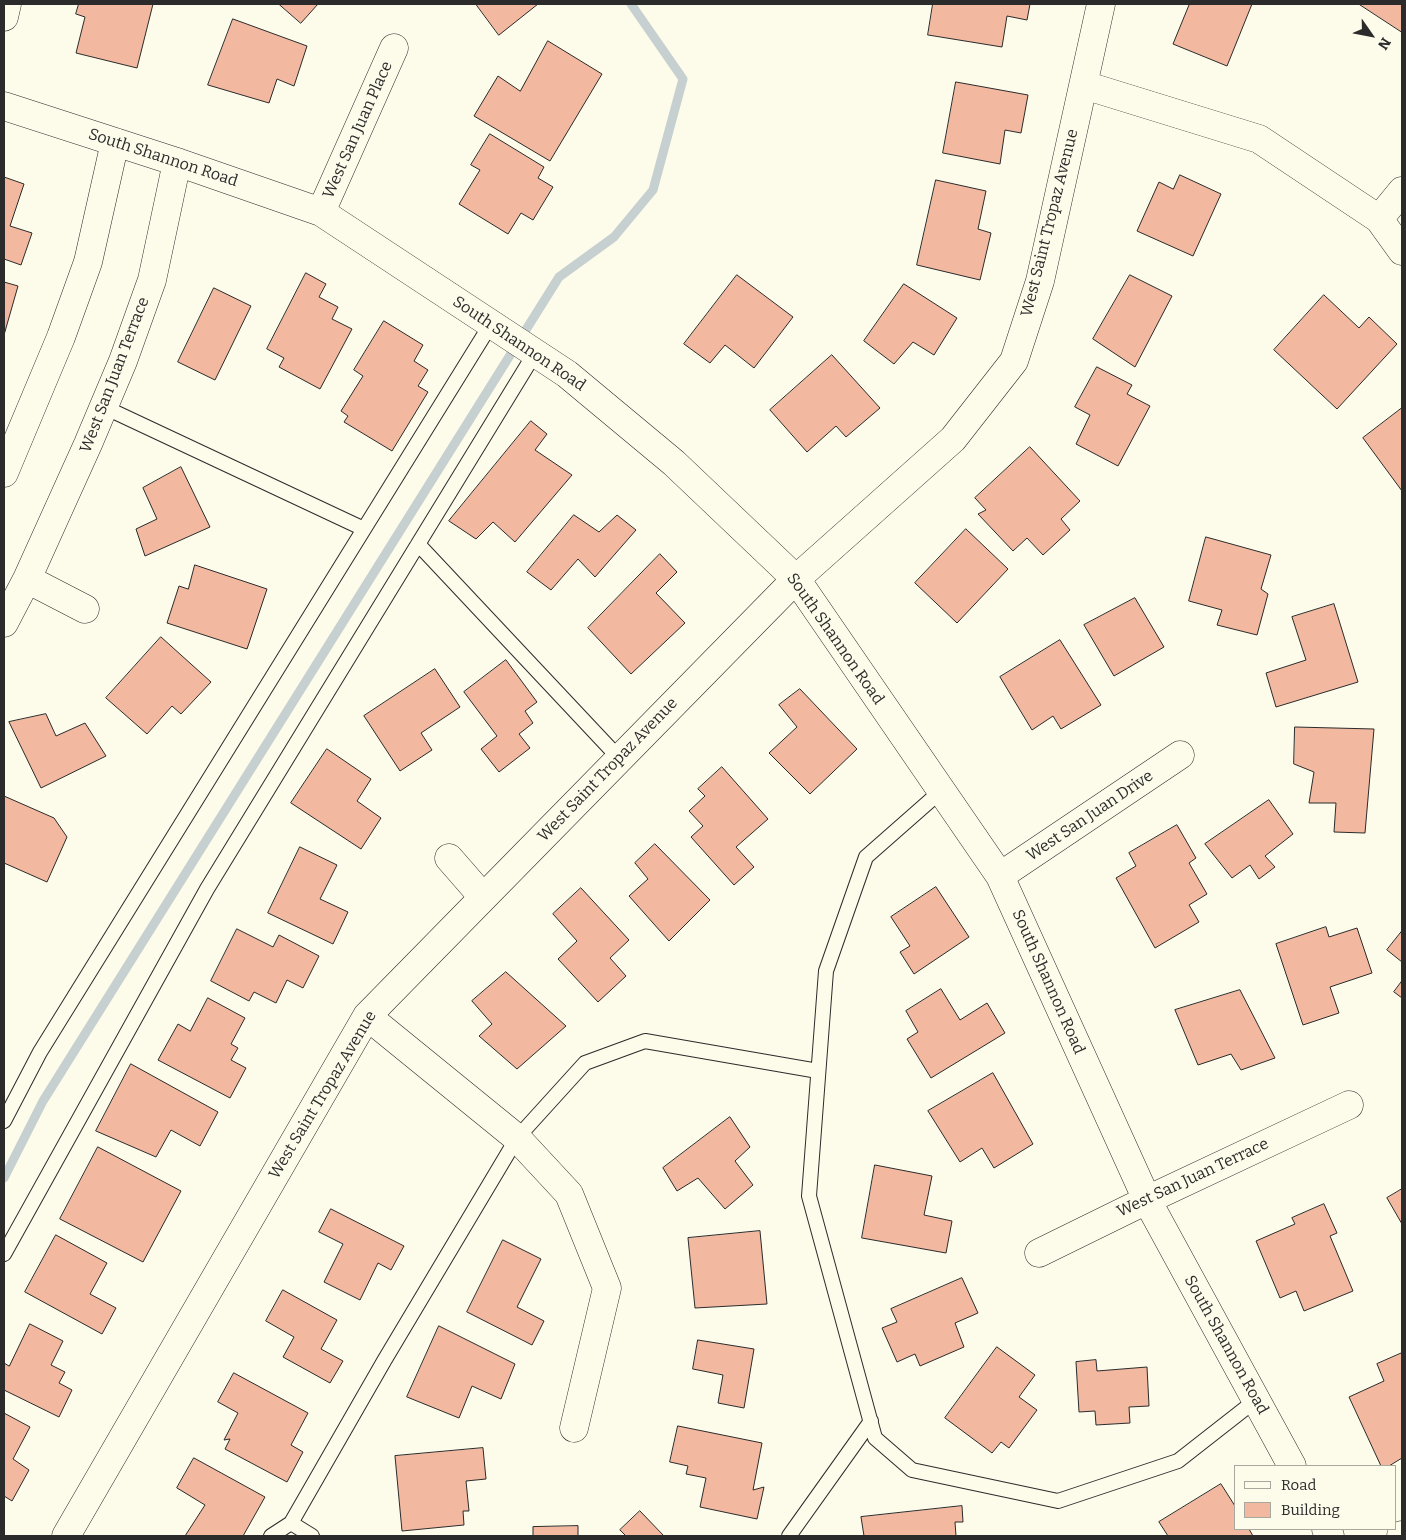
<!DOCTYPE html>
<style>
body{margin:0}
#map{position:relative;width:1406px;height:1540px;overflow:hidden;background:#fdfbea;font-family:Bitter,serif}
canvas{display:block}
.frame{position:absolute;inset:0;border:5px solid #2b2b2b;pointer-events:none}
.legend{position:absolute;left:1234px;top:1465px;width:162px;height:65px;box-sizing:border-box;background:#fdfbea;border:1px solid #a9a89e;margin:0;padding:6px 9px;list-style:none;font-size:15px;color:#2b2b2b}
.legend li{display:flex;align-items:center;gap:10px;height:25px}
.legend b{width:25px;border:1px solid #a9a89e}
.north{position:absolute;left:1346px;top:10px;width:50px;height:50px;-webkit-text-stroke:4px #fdfbea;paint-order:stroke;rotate:123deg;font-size:14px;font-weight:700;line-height:20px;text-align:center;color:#2b2b2b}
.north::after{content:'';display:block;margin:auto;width:18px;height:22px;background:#2b2b2b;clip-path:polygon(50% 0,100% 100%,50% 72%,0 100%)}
</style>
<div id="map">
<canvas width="1406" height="1540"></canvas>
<div class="frame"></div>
<ul class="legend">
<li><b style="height:6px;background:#fdfbea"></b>Road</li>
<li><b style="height:14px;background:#f2b8a0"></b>Building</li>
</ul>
<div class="north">N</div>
</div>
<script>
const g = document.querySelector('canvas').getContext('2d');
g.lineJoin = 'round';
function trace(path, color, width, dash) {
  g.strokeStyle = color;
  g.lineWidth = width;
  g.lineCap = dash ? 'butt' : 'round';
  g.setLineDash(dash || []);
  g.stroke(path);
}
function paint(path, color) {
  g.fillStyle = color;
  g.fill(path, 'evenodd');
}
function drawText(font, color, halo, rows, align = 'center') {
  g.font = font + ' Bitter,serif';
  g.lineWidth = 4;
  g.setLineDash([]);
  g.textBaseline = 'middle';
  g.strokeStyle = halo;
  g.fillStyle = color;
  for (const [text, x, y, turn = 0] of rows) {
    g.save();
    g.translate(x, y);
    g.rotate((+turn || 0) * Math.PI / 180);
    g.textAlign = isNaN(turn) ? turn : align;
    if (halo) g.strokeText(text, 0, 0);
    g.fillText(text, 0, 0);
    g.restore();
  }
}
trace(new Path2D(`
 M4,1178L43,1101L559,277L614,237L653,190L683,79L631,4`), '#c7d0d0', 9);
const building = new Path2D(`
 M79,4H153L137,68L76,53L85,17L76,14Z
 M279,4H318L301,23Z
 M476,4H538L499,35Z
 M933,4H1030L1027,20L1007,16L1002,47L928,35Z
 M1188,4H1252L1227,66L1173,44L1189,5Z
 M1359,4H1402V32Z
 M233,19L307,46L294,86L277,79L269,103L208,85Z
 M548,41L602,74L550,161L474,116L498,76L520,91Z
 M956,82L1028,95L1021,133L1005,130L1000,164L943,153Z
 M490,134L544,167L538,178L553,187L533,220L521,213L508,234L459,204L480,170L471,165Z
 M1180,175L1221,194L1193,256L1137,231L1159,182L1173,189Z
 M4,177L24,184L10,226L32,233L21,265L4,259Z
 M936,180L986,191L978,229L991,233L980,280L917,265Z
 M306,273L326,284L319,297L338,307L332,319L352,329L320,389L279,367L284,358L267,349Z
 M737,275L793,317L754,368L725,345L710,363L684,344Z
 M1130,275L1172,296L1135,367L1093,339Z
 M4,282L18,286L4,335Z
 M904,284L957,318L934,355L913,342L894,364L864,341Z
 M214,288L251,306L215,380L178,362Z
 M1324,295L1359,328L1369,317L1397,344L1337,409L1274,350Z
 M384,321L423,345L414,361L428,370L418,386L428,392L392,451L344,422L348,416L341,411L363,376L354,370Z
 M832,355L880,408L846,437L836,426L807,452L770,410Z
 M1097,367L1132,385L1127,394L1150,406L1118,466L1076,444L1090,415L1075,407Z
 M1402,408V491L1363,438Z
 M531,421L547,434L535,450L572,475L515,542L493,522L476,539L449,521Z
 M1030,447L1080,501L1061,519L1070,530L1043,555L1027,538L1013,551L978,514L986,510L975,498Z
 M181,467L210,527L145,556L136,529L157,519L143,488Z
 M574,515L599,532L617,515L636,530L595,577L578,559L551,590L527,572Z
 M966,529L1008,569L957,623L915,583Z
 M1206,537L1271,555L1261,589L1268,594L1257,635L1217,625L1222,610L1189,601Z
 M660,554L677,572L656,593L685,623L631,674L588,628Z
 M195,565L267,589L247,649L167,623L179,586L188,589Z
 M1135,598L1164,647L1114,676L1084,625Z
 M1334,604L1358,682L1276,707L1266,673L1306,660L1292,617Z
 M161,637L211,682L181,714L172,706L147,734L106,698Z
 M1060,640L1101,705L1061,729L1053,716L1032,730L1000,677Z
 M506,660L537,702L525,711L533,723L519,734L530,748L499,772L481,749L497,736L464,692Z
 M435,669L460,707L421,733L432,750L400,771L364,716Z
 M800,689L857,749L810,794L769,753L797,727L779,705Z
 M46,714L56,736L85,723L106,756L41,788L9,722Z
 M1295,727L1374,729L1365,833L1334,832L1336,803H1309L1314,772L1294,764Z
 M327,749L371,779L357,801L381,818L361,849L291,803Z
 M722,767L768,819L736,847L754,867L734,885L691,837L703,826L689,811L705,796L698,789Z
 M4,796L54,818L67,837L47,882L4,863Z
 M1269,800L1293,834L1265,856L1275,867L1259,879L1250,865L1232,878L1205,844Z
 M1177,825L1196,858L1189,863L1207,894L1189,905L1199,922L1155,948L1116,878L1136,866L1129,853Z
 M655,844L710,900L669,941L629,896L648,879L635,863Z
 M300,847L337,865L320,899L348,912L333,944L268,913Z
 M936,887L969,937L914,974L900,952L910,946L891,917Z
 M581,888L629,940L610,958L626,976L598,1002L558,959L577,941L553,914Z
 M1326,927L1329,937L1357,928L1372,973L1330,987L1339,1013L1303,1025L1276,944Z
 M237,929L273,947L279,935L319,956L303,988L287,980L276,1003L254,992L249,1001L211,981Z
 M1402,931V962L1387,950Z
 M506,972L566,1026L517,1069L479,1036L492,1024L472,1001Z
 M1402,981V998L1394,992Z
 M941,989L960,1020L987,1003L1005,1033L931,1078L907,1039L918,1032L906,1011Z
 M1240,990L1275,1058L1241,1070L1231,1054L1198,1065L1175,1010Z
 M208,998L245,1018L231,1044L238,1048L231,1060L246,1068L230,1098L158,1060L178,1024L190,1031Z
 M131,1064L218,1112L200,1146L171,1130L156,1157L96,1131Z
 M993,1073L1033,1144L994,1168L982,1148L960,1162L928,1111Z
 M730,1117L750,1147L735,1161L753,1185L725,1209L698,1178L677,1191L663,1168Z
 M98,1147L181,1191L143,1262L60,1219Z
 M875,1165L932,1176L924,1215L952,1221L946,1253L862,1238Z
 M1402,1189V1224L1387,1198Z
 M1324,1204L1337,1233L1330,1236L1353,1291L1304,1311L1296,1291L1280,1298L1256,1241L1295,1224L1292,1218Z
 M331,1209L404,1246L391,1270L378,1263L360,1300L324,1282L343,1244L319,1232Z
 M760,1231L767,1304L695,1308L688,1238Z
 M56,1235L107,1263L90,1294L116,1308L102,1334L25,1292Z
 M503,1240L541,1259L517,1307L544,1321L532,1345L467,1312Z
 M962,1278L978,1313L955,1323L964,1347L920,1366L915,1354L897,1362L882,1328L897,1322L891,1309Z
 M283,1290L337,1320L321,1349L343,1361L330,1383L283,1357L294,1337L266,1321Z
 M30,1324L63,1341L51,1365L65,1372L59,1383L72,1390L59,1417L4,1390V1363L9,1366Z
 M439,1326L515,1364L501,1399L472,1386L459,1418L407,1397Z
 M698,1340L754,1349L744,1408L718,1403L723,1375L693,1369Z
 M997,1347L1035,1375L1019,1397L1037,1410L1009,1448L1001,1442L992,1453L945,1418Z
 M1402,1353V1458L1389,1466H1381L1349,1397L1384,1381L1377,1364Z
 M1096,1360L1097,1371L1147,1367L1149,1406L1129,1407L1130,1423L1096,1425L1095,1411L1079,1412L1076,1362Z
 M234,1373L308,1413L291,1445L303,1452L287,1482L225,1449L230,1439L224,1440L238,1413L218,1402Z
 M4,1413L30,1427L13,1459L29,1470L12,1501L4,1496Z
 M678,1426L762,1443L753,1490L764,1487L757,1519L700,1507L706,1478L686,1474L688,1466L670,1462Z
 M483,1448L486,1479L466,1481L469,1511H463L464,1525L402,1531L395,1456Z
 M194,1458L265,1497L243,1536H185L205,1505L177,1488Z
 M1221,1484L1235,1506V1529H1249L1253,1536H1168L1159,1522Z
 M962,1506L963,1522H955L956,1536H864L861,1517Z
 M640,1511L664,1536H626L620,1530Z
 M578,1526V1536H533V1527Z`);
paint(building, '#f2b8a0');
trace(building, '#2b2b2b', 1);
const service = new Path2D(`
 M104,407L364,529
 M418,544L619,758
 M941,791L866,857L826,971L809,1196L875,1438L912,1470L1058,1501L1178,1461L1256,1400
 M4,1121L40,1052L491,324
 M4,1254L207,889L535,353
 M271,1536L291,1523
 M312,1536L291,1523L384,1361L517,1138L585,1063L645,1041L818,1071
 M789,1536L871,1421`);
const minor = new Path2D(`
 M4,17L7,4
 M1084,85L1259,139L1379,219L1402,251
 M4,106L177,162L321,212L567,374L674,463L796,579L1000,876L1147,1200L1292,1466
 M321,212L394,48
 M1379,219L1402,191
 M4,473L61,337L88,262L115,142
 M27,579L85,609
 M4,623L27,579L88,444L123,361L152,280L177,162
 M449,858L483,897
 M1000,876L1180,755
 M367,1016L517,1138L569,1194L607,1288L574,1428
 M1039,1253L1147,1200L1349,1105
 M1326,1529L1330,1536
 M66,1536L367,1016L796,579L953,439L1014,361L1040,281L1101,4
 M1401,1536L1402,1535`);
trace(service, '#2b2b2b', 16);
trace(minor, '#2b2b2b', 29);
trace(service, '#fdfbea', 14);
trace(minor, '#fdfbea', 28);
drawText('16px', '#2b2b2b', '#fdfbea', [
 ["West San Juan Place",358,130,-66],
 ["South Shannon Road",163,158,18],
 ["West Saint Tropaz Avenue",1050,223,-76],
 ["South Shannon Road",519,344,34],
 ["West San Juan Terrace",115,375,-69],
 ["South Shannon Road",835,639,55],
 ["West Saint Tropaz Avenue",608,770,-46],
 ["West San Juan Drive",1090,816,-34],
 ["South Shannon Road",1048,982,66],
 ["West Saint Tropaz Avenue",323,1095,-59],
 ["West San Juan Terrace",1193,1178,-25],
 ["South Shannon Road",1226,1345,61]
]);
</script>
